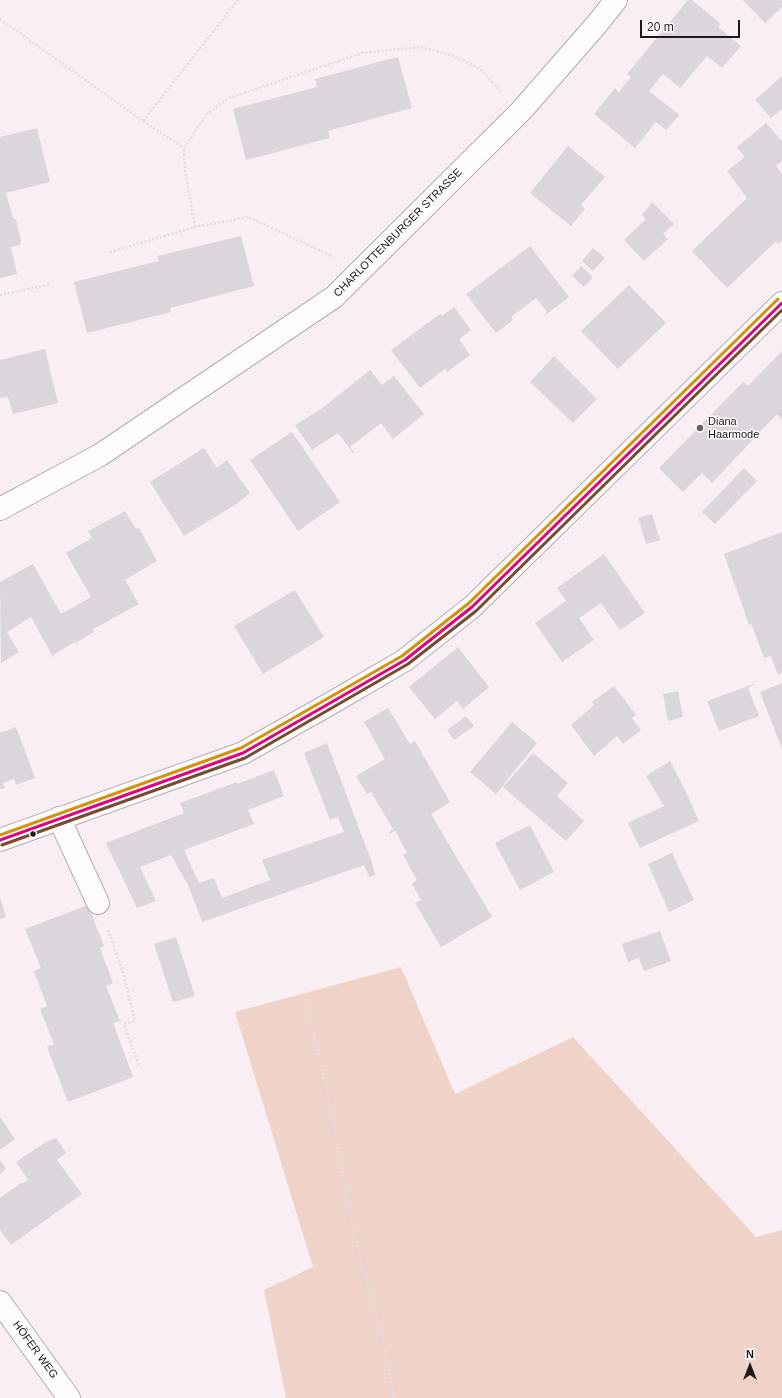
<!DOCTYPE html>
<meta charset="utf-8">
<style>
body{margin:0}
#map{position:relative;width:782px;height:1398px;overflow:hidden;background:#f8eef3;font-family:Helvetica,sans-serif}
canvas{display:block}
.north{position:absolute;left:730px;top:1346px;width:40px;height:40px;-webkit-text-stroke:3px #fff;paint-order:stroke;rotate:0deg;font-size:11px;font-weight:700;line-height:16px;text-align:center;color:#1f171b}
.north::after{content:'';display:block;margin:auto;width:14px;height:18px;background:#1f171b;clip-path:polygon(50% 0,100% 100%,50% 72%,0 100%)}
.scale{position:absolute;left:640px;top:20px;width:100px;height:18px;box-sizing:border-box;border:2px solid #1f171b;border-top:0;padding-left:5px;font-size:12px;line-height:14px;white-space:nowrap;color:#1f171b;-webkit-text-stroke:3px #fff;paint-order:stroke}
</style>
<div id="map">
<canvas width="782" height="1398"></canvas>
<div class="north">N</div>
<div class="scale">20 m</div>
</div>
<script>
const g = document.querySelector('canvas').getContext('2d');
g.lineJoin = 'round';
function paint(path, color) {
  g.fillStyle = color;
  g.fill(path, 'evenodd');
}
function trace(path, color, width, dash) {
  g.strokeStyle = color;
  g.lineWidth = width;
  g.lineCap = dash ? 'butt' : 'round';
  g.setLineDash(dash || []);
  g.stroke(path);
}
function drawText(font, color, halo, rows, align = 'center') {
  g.font = font + ' Helvetica,sans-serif';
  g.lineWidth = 3;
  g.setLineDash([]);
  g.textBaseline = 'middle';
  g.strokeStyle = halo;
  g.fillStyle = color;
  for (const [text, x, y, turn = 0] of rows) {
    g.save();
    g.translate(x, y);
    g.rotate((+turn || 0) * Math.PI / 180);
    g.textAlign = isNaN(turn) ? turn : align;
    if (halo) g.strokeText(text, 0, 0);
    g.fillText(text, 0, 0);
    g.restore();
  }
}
paint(new Path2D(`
 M401,967L455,1094L573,1037L756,1237L782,1230V1398H286L264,1290L313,1267L235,1012Z`), '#f0d3c8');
paint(new Path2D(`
 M688,0H692L721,24L718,27L741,46L722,68L707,56L680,88L663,74L649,91L679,115L666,130L656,122L635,148L594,114L615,88L619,92L631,77L627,74Z
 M743,0H782V7L765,23Z
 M398,57L412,108L328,131L330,138L246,160L233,109L317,87L315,79Z
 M782,76V109L771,118L755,100Z
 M766,123L782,141V161L776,165L782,175V241L778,244L776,241L727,288L692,251L747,198L727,171L745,157L737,147Z
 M37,128L50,182L6,193L13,218L16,220L21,241L20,245L11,247L17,274L0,278V137Z
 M568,146L605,177L581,205L585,209L571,226L530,193Z
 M652,202L674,224L663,234L668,239L644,261L624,240L646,219L642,215Z
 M241,236L254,286L170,308L171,312L87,333L74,282L159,261L157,256Z
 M530,246L569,297L544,316L547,312L536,298L511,317L513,320L496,333L466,294Z
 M593,248L605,258L593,271L582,261Z
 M581,266L593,277L584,287L572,276Z
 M629,285L666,323L618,369L581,331Z
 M454,307L471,330L459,339L470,355L447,372L445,369L420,388L391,350L440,314L442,316Z
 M45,349L58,403L13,414L8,397L0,398V360Z
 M782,351V420L777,414L712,483L702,473L683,492L659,468L743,382L748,386Z
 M554,356L597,399L573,423L530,382Z
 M370,370L382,385L394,376L424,414L393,439L381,423L350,447L354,452L353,453L338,433L312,450L295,425L321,409Z
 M292,432L340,502L298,531L250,460Z
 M204,448L217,468L227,460L250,493L238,503L184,536L150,482Z
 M744,468L757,481L715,524L702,512Z
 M125,511L136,529L139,528L157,561L125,580L139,604L93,629L94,632L77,642L78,646L75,642L53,655L54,656L53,657L31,617L7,632L19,652L1,663L0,582L33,564L61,614L91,597L66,553L92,538L88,531Z
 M652,514L660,540L646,544L638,518Z
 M782,532V673L778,675L771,656L764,658L751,623L749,625L724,554Z
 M604,554L645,613L620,630L601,603L579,618L594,640L562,662L535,623L566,601L557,588Z
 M295,590L324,637L263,674L234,626Z
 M458,647L489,687L463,709L457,701L435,719L409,687Z
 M782,683V749L760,692Z
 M754,684V685L748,688L759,716L719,731L707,701Z
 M614,686L636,715L632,718L641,730L623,744L617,736L594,756L571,725L594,705L592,702Z
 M678,691L683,717L668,721L663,694Z
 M388,708L410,744L415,741L450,802L431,814L492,917L441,947L415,903L421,900L412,884L417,880L403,855L407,853L395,830L390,834L389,832L393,829L371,792L367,794L356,776L385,759L364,722Z
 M466,716L474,726L454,740L447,730Z
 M512,722L537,743L496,794L470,772Z
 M16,727L35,778L16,785L14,779L3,783L5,788L0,789V733Z
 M327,743L372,863L375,875L369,877L364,865L202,922L189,887L171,855L140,867L156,901L137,908L106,843L184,813L180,803L237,782V784L274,770L284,796L248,810L254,824L184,850L199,883L214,878L222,898L270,880L262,860L344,832L338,817L330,820L304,753Z
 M533,753L568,783L557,796L584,821L566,841L503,787Z
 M670,761L684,788L699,821L640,848L628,823L664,806L646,776Z
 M530,825L554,872L520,890L495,843Z
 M672,853L694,900L669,912L648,864Z
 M0,897L6,917L0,919Z
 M88,905L104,946L100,948L113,983L106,986L120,1021L113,1023L133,1077L68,1102L47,1047L54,1044L40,1009L47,1006L34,971L41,968L25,929Z
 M660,931L671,961L644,971L639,958L628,962L622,944Z
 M176,937L195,996L173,1002L154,944Z
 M0,1117L15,1139L0,1150Z
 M56,1138L66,1153L57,1160L82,1194L11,1245L0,1230V1198L21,1183L22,1184L28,1180L16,1162L46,1142Z
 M0,1160L6,1169L0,1174Z`), '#dcd5db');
const minor = new Path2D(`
 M0,509L100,455L334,297L521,111L597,24L616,0
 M59,818L98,903
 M0,1302L69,1398`);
const major = new Path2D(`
 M0,840L243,753L335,701L405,660L472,607L782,303`);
trace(minor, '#b5adb0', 24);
trace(major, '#b5adb0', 24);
trace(new Path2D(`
 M0,19L143,121L184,148
 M143,121L238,0
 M195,227L185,170L184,148L207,114L229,98L362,53L421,47L451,55L479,68L501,91
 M110,252L195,227L248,217L334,257
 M0,295L51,284
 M108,930L123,972L135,1021L124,1024L139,1065
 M305,1003L317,1046L330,1107L354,1233L387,1357L394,1398`), '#e1dedf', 2.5, [2, 2]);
trace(minor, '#fefcfd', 22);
trace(major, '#fefcfd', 22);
trace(new Path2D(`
 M0,840L243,753L405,660L472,607L782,303`), '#e5007d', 3);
trace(new Path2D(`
 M2,845L245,758L408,664L476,611L782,310`), '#7a4b2a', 3);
trace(new Path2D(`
 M0,835L241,748L402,656L469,603L778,299`), '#d79104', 3);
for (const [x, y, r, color] of [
 [700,428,4,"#6b6267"],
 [33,834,3.5,"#1f171b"]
]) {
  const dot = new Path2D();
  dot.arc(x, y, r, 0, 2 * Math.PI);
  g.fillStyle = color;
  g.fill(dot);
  trace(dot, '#fff', 1.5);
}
drawText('11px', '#1f171b', '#fff', [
 ["CHARLOTTENBURGER STRASSE",398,233,-45],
 ["HÖFER WEG",35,1350,54]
]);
drawText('11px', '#1f171b', '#fff', [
 ["Diana",708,422],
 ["Haarmode",708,435]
], 'left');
</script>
